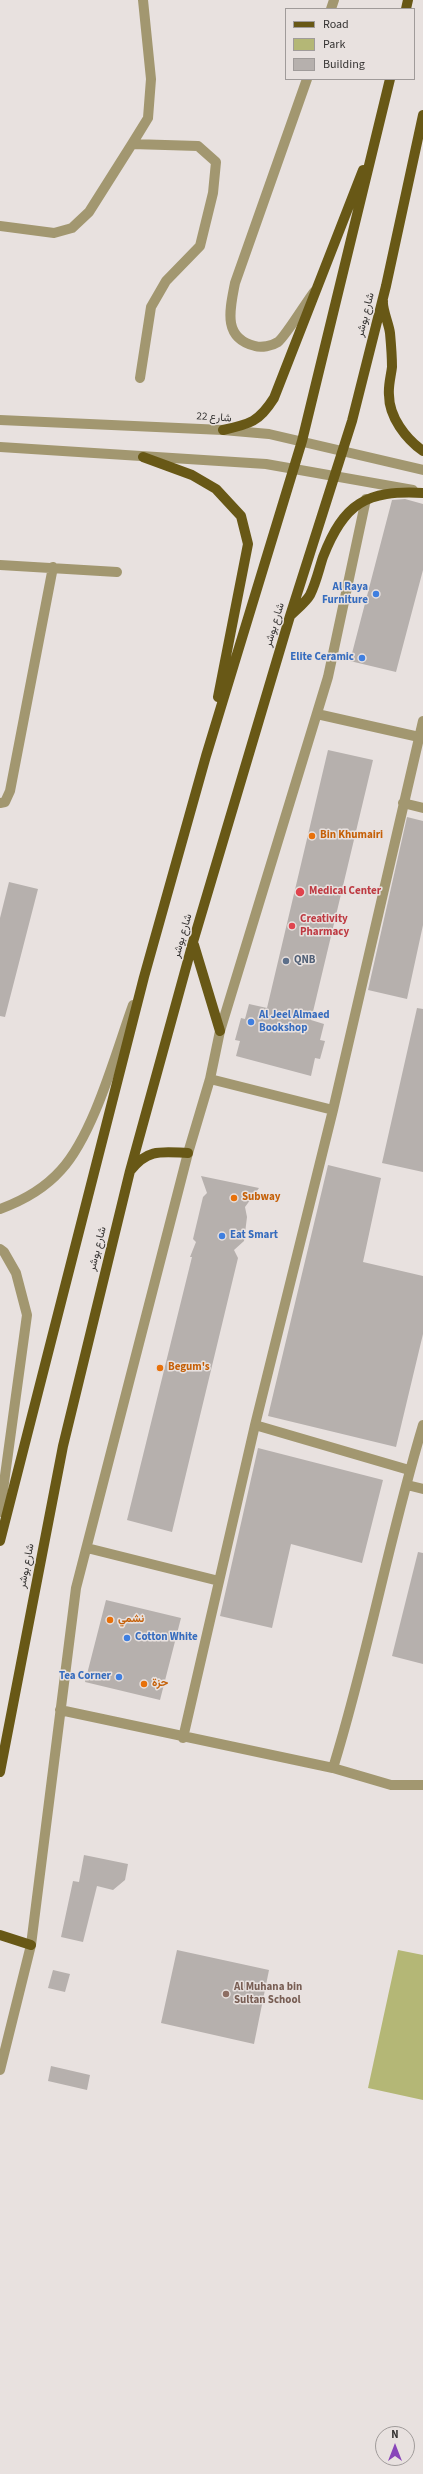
<!DOCTYPE html>
<meta charset="utf-8">
<style>
body{margin:0}
#map{position:relative;width:423px;height:2474px;overflow:hidden;background:#e8e1df;font-family:"Source Sans 3",sans-serif}
canvas{display:block}
.legend{position:absolute;left:285px;top:8px;width:130px;height:72px;box-sizing:border-box;background:#e8e1df;border:1px solid #a09b9a;margin:0;padding:5px 7px;list-style:none;font-size:12px;color:#353332}
.legend li{display:flex;align-items:center;gap:8px;height:20px}
.legend b{width:20px;border:1px solid #a09b9a}
.north{position:absolute;left:375px;top:2426px;width:40px;height:40px;box-sizing:border-box;background:#e8e1df;border:1px solid #a09b9a;border-radius:50%;rotate:0deg;font-size:11px;font-weight:700;line-height:16px;text-align:center;color:#353332}
.north::after{content:'';display:block;margin:auto;width:14px;height:18px;background:#8845b9;clip-path:polygon(50% 0,100% 100%,50% 72%,0 100%)}
</style>
<div id="map">
<canvas width="423" height="2474"></canvas>
<ul class="legend">
<li><b style="height:5px;background:#685816"></b>Road</li>
<li><b style="height:11px;background:#b4b776"></b>Park</li>
<li><b style="height:11px;background:#b6b0ad"></b>Building</li>
</ul>
<div class="north">N</div>
</div>
<script>
const g = document.querySelector('canvas').getContext('2d');
g.lineJoin = 'round';
function paint(path, color) {
  g.fillStyle = color;
  g.fill(path, 'evenodd');
}
function trace(path, color, width, dash) {
  g.strokeStyle = color;
  g.lineWidth = width;
  g.lineCap = dash ? 'butt' : 'round';
  g.setLineDash(dash || []);
  g.stroke(path);
}
function drawText(font, color, halo, rows, align = 'center') {
  g.font = font + ' "Source Sans 3",Vazirmatn,sans-serif';
  g.lineWidth = 3;
  g.setLineDash([]);
  g.textBaseline = 'middle';
  g.strokeStyle = halo;
  g.fillStyle = color;
  for (const [text, x, y, turn = 0] of rows) {
    g.save();
    g.translate(x, y);
    g.rotate((+turn || 0) * Math.PI / 180);
    g.textAlign = isNaN(turn) ? turn : align;
    if (halo) g.strokeText(text, 0, 0);
    g.fillText(text, 0, 0);
    g.restore();
  }
}
paint(new Path2D(`
 M398,1950L423,1955V2100L368,2088Z`), '#b4b776');
paint(new Path2D(`
 M405,499L423,504V570L396,672L350,661L392,500Z
 M328,750L373,760L311,1020L324,1024L320,1040L325,1041L320,1059L315,1058L311,1076L236,1056L240,1041L235,1040L241,1018L245,1019L249,1004L267,1008Z
 M407,817L423,821V925L407,999L368,990Z
 M9,882L38,889L5,1017L0,1016V918Z
 M417,1008L423,1009V1172L382,1163Z
 M328,1165L381,1178L363,1262L423,1276V1334L396,1447L268,1416Z
 M201,1176L259,1188L245,1207L247,1217L244,1241L234,1250L238,1258L172,1532L127,1520L192,1257H190L196,1242L193,1239L203,1197L207,1193Z
 M258,1448L383,1480L362,1563L291,1544L272,1628L220,1616Z
 M418,1552L423,1553V1664L392,1656Z
 M106,1600L181,1618L160,1700L85,1682Z
 M84,1855L128,1864L125,1880L113,1890L97,1886L83,1942L61,1937L73,1881L79,1882Z
 M177,1950L269,1970L254,2044L161,2023Z
 M53,1970L70,1974L65,1992L48,1988Z
 M51,2066L90,2075L87,2090L48,2081Z`), '#b6b0ad');
trace(new Path2D(`
 M331,9L334,0
 M307,79L235,283C230,309 222,338 255,346C261,348 272,346 278,342C285,337 307,301 314,292
 M132,144L198,146L216,162L213,193L200,246L166,281L151,307L140,378
 M0,226L54,233L72,228L89,212L132,144L148,118L151,79L143,0
 M0,420L223,430L269,434L423,470
 M0,447L266,464L413,490
 M0,565L117,572
 M317,714L419,737
 M0,803L5,802L10,791L53,567
 M403,803L423,808
 M210,1079L333,1110
 M0,1209C22,1201 45,1188 61,1170C94,1134 116,1052 133,1005
 M0,1249L4,1252L16,1273L27,1315L0,1512
 M255,1425L409,1470
 M407,1485L423,1489
 M87,1548L219,1581
 M60,1710L333,1768L391,1785H423
 M183,1738L255,1425L333,1110L423,721
 M333,1768C368,1655 389,1538 423,1425
 M0,2070L31,1945L76,1588L188,1153L210,1079L220,1031L328,677L366,499`), '#a29770', 10);
trace(new Path2D(`
 M406,9L408,0
 M383,301C382,309 389,324 390,333C391,344 392,356 392,367C391,376 388,386 389,395C389,417 406,439 423,451
 M223,430C250,424 259,422 274,398L363,170
 M143,457L192,475L216,489L241,516L248,544L218,697
 M291,615C297,609 306,602 310,595C316,583 319,569 323,557C344,503 366,490 423,493
 M194,945L220,1031
 M131,1170C148,1148 163,1152 188,1153
 M0,1541L144,977L206,756L302,441L390,79
 M0,1772L63,1446L130,1171L193,942L290,616L352,421L386,286L423,115
 M0,1935L31,1945`), '#685816', 10);
for (const [x, y, r, color] of [
 [376,594,4,"#3f7fe0"],
 [362,658,4,"#3f7fe0"],
 [312,836,4,"#e8710a"],
 [300,892,5,"#e0444e"],
 [292,926,4,"#e0444e"],
 [286,961,4,"#5c6f8a"],
 [251,1022,4,"#3f7fe0"],
 [234,1198,4,"#e8710a"],
 [222,1236,4,"#3f7fe0"],
 [160,1368,4,"#e8710a"],
 [110,1620,4,"#e8710a"],
 [127,1638,4,"#3f7fe0"],
 [119,1677,4,"#3f7fe0"],
 [144,1684,4,"#e8710a"],
 [226,1994,4,"#8d6e63"]
]) {
  const dot = new Path2D();
  dot.arc(x, y, r, 0, 2 * Math.PI);
  g.fillStyle = color;
  g.fill(dot);
  trace(dot, '#e8e1df', 1.5);
}
drawText('11px', '#353332', '#e8e1df', [
 ["شارع بوشر",366,315,-76],
 ["شارع 22",214,418,4],
 ["شارع بوشر",275,625,-73],
 ["شارع بوشر",183,936,-74],
 ["شارع بوشر",98,1249,-76],
 ["شارع بوشر",27,1566,-79]
]);
drawText('bold 11px', '#366cbe', '#e8e1df', [
 ["Al Raya",368,588],
 ["Furniture",368,601],
 ["Elite Ceramic",354,658],
 ["Al Jeel Almaed",259,1016,"left"],
 ["Bookshop",259,1029,"left"],
 ["Eat Smart",230,1236,"left"],
 ["Cotton White",135,1638,"left"],
 ["Tea Corner",111,1677]
], 'right');
drawText('bold 11px', '#c56008', '#e8e1df', [
 ["Bin Khumairi",320,836],
 ["Subway",242,1198],
 ["Begum's",168,1368],
 ["نشمي",118,1620],
 ["حزة",152,1684]
], 'left');
drawText('bold 11px', '#be3a42', '#e8e1df', [
 ["Medical Center",309,892],
 ["Creativity",300,920],
 ["Pharmacy",300,933]
], 'left');
drawText('bold 11px', '#4e5e75', '#e8e1df', [
 ["QNB",294,961]
], 'left');
drawText('bold 11px', '#785e54', '#e8e1df', [
 ["Al Muhana bin",234,1988],
 ["Sultan School",234,2001]
], 'left');
</script>
